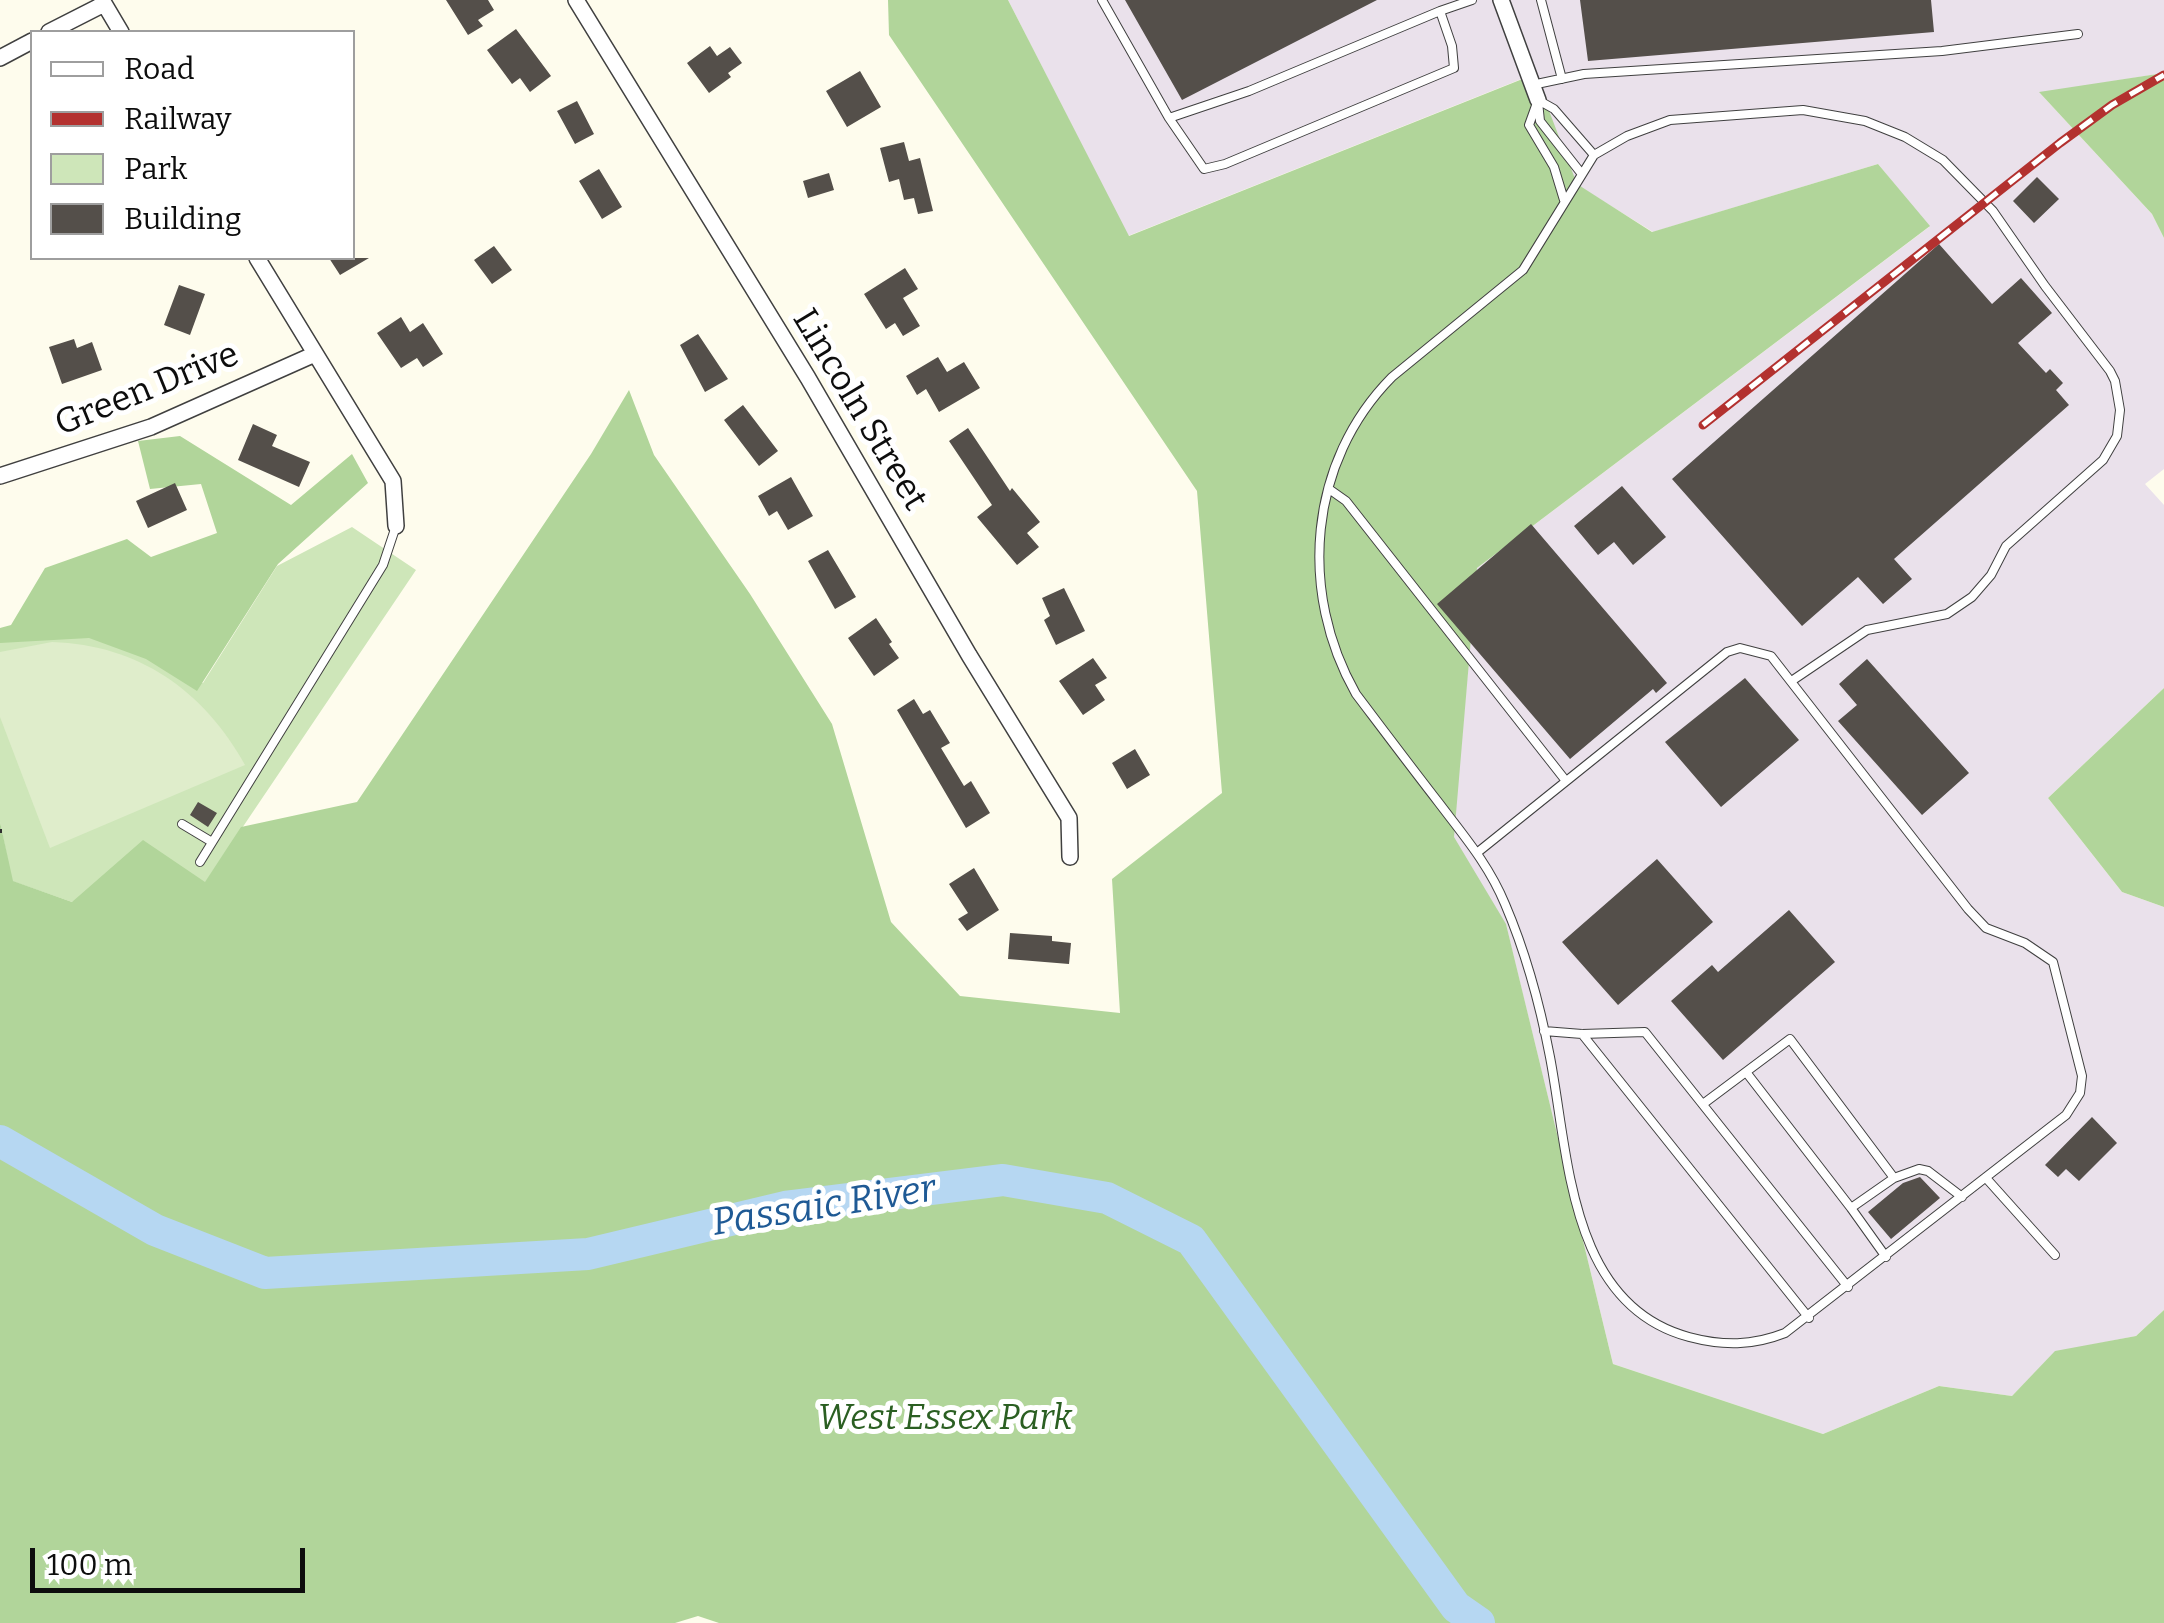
<!DOCTYPE html>
<style>
body{margin:0}
#map{position:relative;width:2164px;height:1623px;overflow:hidden;background:#fefced;font-family:Bitter,serif}
canvas{display:block}
.legend{position:absolute;left:30px;top:30px;width:325px;height:230px;box-sizing:border-box;background:#fff;border:2px solid #9e9e9e;margin:0;padding:12px 18px;list-style:none;font-size:30px;color:#0d0d0d}
.legend li{display:flex;align-items:center;gap:20px;height:50px}
.legend b{width:50px;border:2px solid #9e9e9e}
.scale{position:absolute;left:30px;top:1548px;width:275px;height:45px;box-sizing:border-box;border:5px solid #0d0d0d;border-top:0;padding-left:12px;font-size:30px;line-height:35px;white-space:nowrap;color:#0d0d0d;-webkit-text-stroke:8px #fff;paint-order:stroke}
</style>
<div id="map">
<canvas width="2164" height="1623"></canvas>
<ul class="legend">
<li><b style="height:12px;background:#fff"></b>Road</li>
<li><b style="height:12px;background:#b3312f"></b>Railway</li>
<li><b style="height:28px;background:#cee6b9"></b>Park</li>
<li><b style="height:28px;background:#544f4a"></b>Building</li>
</ul>
<div class="scale">100 m</div>
</div>
<script>
const g = document.querySelector('canvas').getContext('2d');
g.lineJoin = 'round';
function paint(path, color) {
  g.fillStyle = color;
  g.fill(path, 'evenodd');
}
function trace(path, color, width, dash) {
  g.strokeStyle = color;
  g.lineWidth = width;
  g.lineCap = dash ? 'butt' : 'round';
  g.setLineDash(dash || []);
  g.stroke(path);
}
function drawText(font, color, halo, rows, align = 'center') {
  g.font = font + ' Bitter,serif';
  g.lineWidth = 10;
  g.setLineDash([]);
  g.textBaseline = 'middle';
  g.strokeStyle = halo;
  g.fillStyle = color;
  for (const [text, x, y, turn = 0] of rows) {
    g.save();
    g.translate(x, y);
    g.rotate((+turn || 0) * Math.PI / 180);
    g.textAlign = isNaN(turn) ? turn : align;
    if (halo) g.strokeText(text, 0, 0);
    g.fillText(text, 0, 0);
    g.restore();
  }
}
paint(new Path2D(`
 M1008,0H2164V73L2040,93L2152,214L2164,238V469L2145,484L2164,505V688L2048,798L2122,892L2164,907V1310L2136,1336L2055,1352L2012,1396L1939,1386L1823,1434L1613,1364L1506,925L1453,837L1477,568L1929,227L1878,164L1653,232L1577,185L1534,74L1128,236Z`), '#eae1eb');
paint(new Path2D(`
 M352,527L416,570L205,883L72,902L12,881L0,822V641L105,632L203,683L277,566Z`), '#cee6b9');
paint(new Path2D(`
 M888,0H1008L1129,236L1535,74L1577,184L1652,232L1878,164L1930,226L1477,568L1454,837L1506,924L1613,1364L1823,1434L1939,1386L2012,1396L2055,1351L2136,1336L2164,1310V1623H719L698,1616L675,1623H0V822L13,881L72,902L143,840L205,882L241,827L357,802L591,454L629,390L654,455L750,594L832,724L891,922L960,996L1120,1013L1112,879L1222,793L1197,491L889,35Z
 M2164,73V238L2152,214L2039,92Z
 M180,436L291,505L352,454L368,483L278,564L197,691L146,659L89,638L0,643V628L11,625L45,568L127,539L151,557L217,533L201,484L150,489L138,441Z
 M2164,688V907L2122,892L2048,798Z`), '#b1d59a');
paint(new Path2D(`
 M52,642C139,645 203,690 245,765L50,848L0,717V652Z`), '#dfedcb');
trace(new Path2D(`
 M0,1141L155,1230L265,1273L588,1254L785,1207L1003,1180L1107,1198L1191,1240L1456,1607L1479,1623`), '#b6d7f2', 32);
paint(new Path2D(`
 M446,0H488L494,10L478,20L483,26L468,35Z
 M1125,0H1377L1182,100Z
 M1580,0H1931L1934,32L1588,61Z
 M516,29L551,76L530,92L520,78L512,84L487,50Z
 M710,46L717,56L730,47L742,63L728,73L731,77L709,93L687,63Z
 M860,71L881,107L847,127L826,91Z
 M577,101L594,134L575,144L557,111Z
 M904,142L909,161L920,158L933,211L918,214L914,198L904,200L899,179L889,182L880,148Z
 M599,169L622,207L602,219L579,181Z
 M829,173L834,190L808,198L803,181Z
 M2037,177L2059,199L2034,223L2013,201Z
 M1939,244L1992,304L2021,278L2052,313L2018,343L2046,373L2050,369L2063,383L2056,390L2069,405L1894,559L1912,579L1883,604L1858,577L1802,626L1672,479Z
 M494,246L512,270L492,284L474,260Z
 M329,258H369L340,275Z
 M905,268L918,289L903,298L920,326L903,336L895,323L886,329L864,294Z
 M179,285L205,294L190,335L164,325Z
 M401,317L410,332L423,323L443,354L423,367L417,358L401,368L377,333Z
 M698,334L728,379L705,392L680,345Z
 M74,339L77,348L92,342L102,370L62,384L49,347Z
 M938,357L947,372L964,362L980,388L939,412L926,389L917,395L906,376Z
 M743,405L778,451L759,466L724,420Z
 M253,424L277,435L272,446L310,462L299,487L238,460Z
 M968,428L1010,491L1012,488L1040,522L1027,533L1039,547L1017,565L977,517L992,505L949,441Z
 M791,477L813,516L788,530L777,511L769,516L758,496Z
 M175,483L187,510L148,528L136,501Z
 M1622,486L1666,537L1633,565L1614,542L1598,555L1574,526Z
 M1531,524L1667,683L1656,693L1653,689L1570,759L1437,604Z
 M828,550L856,597L835,609L808,561Z
 M1064,588L1085,631L1056,645L1044,620L1050,616L1042,598Z
 M876,618L892,642L889,644L899,658L874,676L848,638Z
 M1093,658L1107,678L1095,685L1105,700L1083,715L1059,681Z
 M1867,659L1969,773L1922,815L1838,721L1857,705L1839,684Z
 M1745,678L1799,740L1721,807L1665,742Z
 M914,699L923,714L930,710L950,743L941,748L964,786L971,781L990,813L966,828L897,710Z
 M1135,749L1150,775L1127,789L1112,763Z
 M198,802L217,813L208,827L190,815Z
 M1657,859L1713,922L1618,1005L1562,942Z
 M974,868L999,910L967,931L958,919L968,913L949,884Z
 M1789,910L1835,962L1723,1060L1671,1001L1712,965L1718,972Z
 M1010,933L1052,936V941L1071,943L1069,964L1008,959Z
 M2092,1117L2117,1143L2079,1181L2066,1169L2058,1177L2045,1165Z
 M1920,1177L1940,1198L1891,1239L1868,1212L1903,1183Z`), '#544f4a');
const lane = new Path2D(`
 M1102,0L1169,118L1204,169L1225,164L1454,68L1452,46L1440,11L1472,0
 M1541,0L1562,79
 M1532,85L1584,74L1942,51L2078,34
 M1538,100L1529,125L1554,167L1564,200
 M1538,100L1554,109L1594,155
 M1538,102L1540,121L1581,173
 M1169,118L1249,91L1440,11
 M1329,489L1346,501L1566,781
 M182,824L212,842
 M1478,852L1727,652L1740,648L1771,656L1968,909L1986,928L2025,943L2053,962L2082,1076L2080,1093L2066,1115L1785,1333C1752,1346 1723,1346 1689,1337C1569,1305 1569,1156 1550,1057C1540,1005 1526,953 1505,904C1489,865 1464,836 1439,803C1411,767 1384,731 1356,694C1298,592 1308,462 1392,377L1523,270L1594,155L1627,136L1670,120L1803,110L1865,121L1905,137L1943,160L1993,211L2045,286L2110,371L2115,381L2120,410L2117,436L2103,460L2006,546L1991,575L1972,597L1947,614L1867,630L1793,680
 M200,862L383,565L396,526
 M1544,1031L1582,1034L1645,1032L1848,1287
 M1582,1034L1809,1318
 M1703,1104L1790,1039L1894,1178L1851,1208L1746,1072
 M1894,1178L1919,1169L1928,1171L1962,1197
 M1986,1178L2055,1255
 M1851,1208L1886,1257`);
const street = new Path2D(`
 M102,0L121,32
 M576,0L808,378L969,655L1069,818L1070,857
 M1501,0L1538,100
 M49,32L104,4
 M0,58L32,41
 M257,258L393,481L396,526
 M0,476L151,427L315,354`);
trace(lane, '#404040', 10);
trace(street, '#404040', 18);
trace(new Path2D(`
 M0,831H2`), '#2f2f2f', 4, [10, 5]);
trace(lane, '#fff', 8);
trace(street, '#fff', 15);
const rail = new Path2D(`
 M1703,425L2060,143L2112,105L2164,75`);
trace(rail, '#b3312f', 9);
trace(rail, '#fff', 5, [15]);
drawText('35px', '#0d0d0d', '#fff', [
 ["Green Drive",147,390,-22],
 ["Lincoln Street",859,410,59]
]);
drawText('italic 35px', '#2b5f22', '#fff', [
 ["West Essex Park",945,1419]
]);
drawText('italic 38px', '#1f5a95', '#fff', [
 ["Passaic River",824,1207,-9]
]);
</script>
